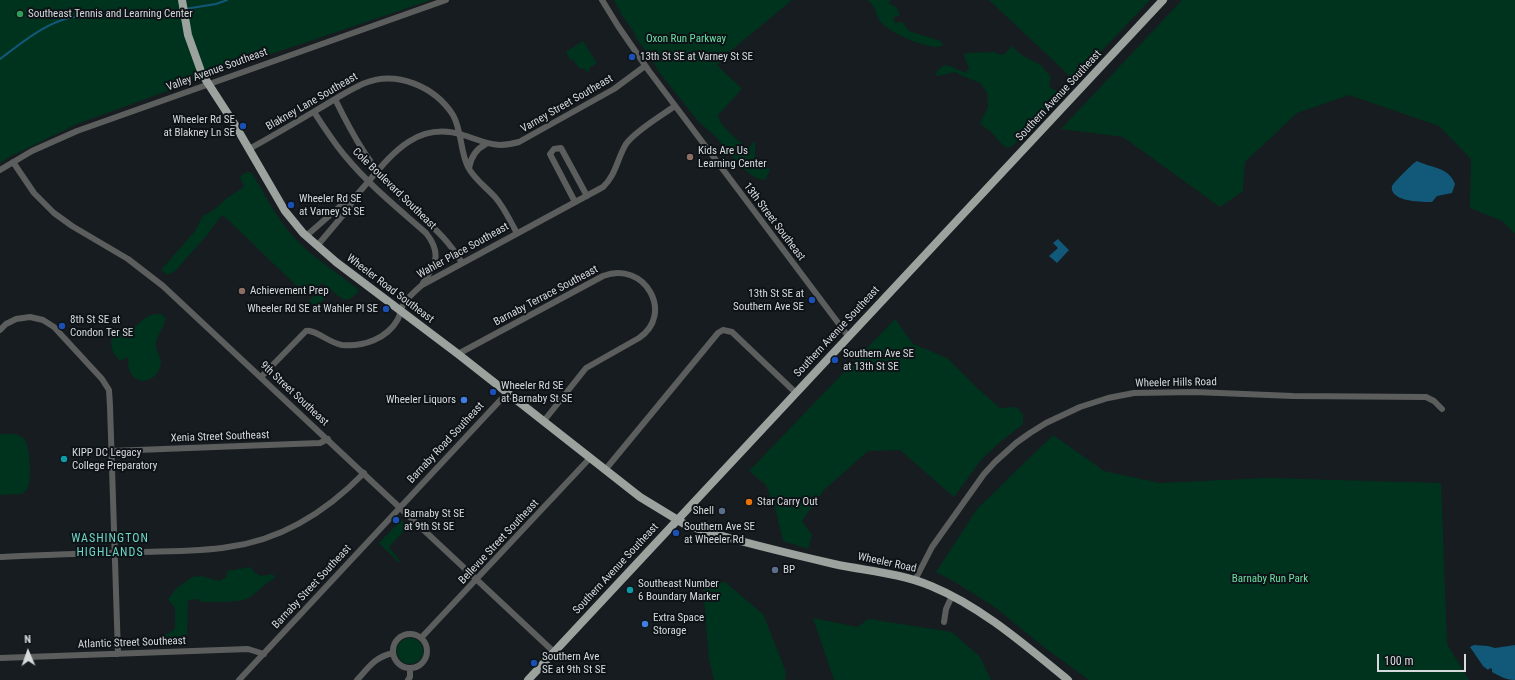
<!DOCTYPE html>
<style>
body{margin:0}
#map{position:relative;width:1515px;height:680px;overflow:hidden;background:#171c20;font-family:"Roboto Condensed",sans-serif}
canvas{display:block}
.north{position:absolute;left:8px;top:632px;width:40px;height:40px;-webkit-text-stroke:3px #0e1317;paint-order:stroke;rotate:358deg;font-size:11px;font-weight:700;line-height:16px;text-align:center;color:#d6dadd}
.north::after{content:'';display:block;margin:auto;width:14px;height:18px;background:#d6dadd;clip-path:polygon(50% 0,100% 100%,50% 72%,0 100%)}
.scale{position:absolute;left:1377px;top:654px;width:89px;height:18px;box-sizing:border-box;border:2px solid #d6dadd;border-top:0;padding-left:5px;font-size:12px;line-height:14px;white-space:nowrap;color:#d6dadd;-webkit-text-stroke:3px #0e1317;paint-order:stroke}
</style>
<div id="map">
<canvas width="1515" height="680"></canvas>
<div class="north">N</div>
<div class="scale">100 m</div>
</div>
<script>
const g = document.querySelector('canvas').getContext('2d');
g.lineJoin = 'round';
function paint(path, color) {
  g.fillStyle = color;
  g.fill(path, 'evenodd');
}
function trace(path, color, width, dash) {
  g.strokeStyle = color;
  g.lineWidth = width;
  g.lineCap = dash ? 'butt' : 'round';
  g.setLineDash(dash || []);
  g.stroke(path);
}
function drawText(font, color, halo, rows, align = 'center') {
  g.font = font + ' "Roboto Condensed",sans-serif';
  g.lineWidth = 4;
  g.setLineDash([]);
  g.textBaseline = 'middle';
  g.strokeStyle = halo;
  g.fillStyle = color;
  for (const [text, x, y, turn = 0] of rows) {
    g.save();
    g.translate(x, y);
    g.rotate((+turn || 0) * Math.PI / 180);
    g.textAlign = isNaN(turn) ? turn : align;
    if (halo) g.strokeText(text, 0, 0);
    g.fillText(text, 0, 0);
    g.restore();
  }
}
paint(new Path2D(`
 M0,0H431L233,67L77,124L7,158L0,163Z
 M614,0H792L733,49L717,65L742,89L718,115C719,126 738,140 746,147L751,146L753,142H755V156L751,164L755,165L760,160L770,170L765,180C755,179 749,174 742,167L741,161L735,160L717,138L698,121L659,72L651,58L637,39L632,29L623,17Z
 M867,0H891L888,3L896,7L900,15L894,17L895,23L902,22L909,31L940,41L943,44L942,46C930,51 887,32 880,21C874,13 877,6 867,0Z
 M989,0H1150L1074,80Z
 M1182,0H1515V234L1502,221L1470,208L1471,159L1439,126L1349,95L1297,113L1245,162L1243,191L1220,207L1123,137L1061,129Z
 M583,41L597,63L589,68L590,70L587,72L584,68L581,69L579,67H578L573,59L570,60L566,52Z
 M1011,46L1023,56L1041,65L1051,77L1049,87L1057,91L1059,94C1055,105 1036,116 1028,125C1021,133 1019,144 1008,148C1001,145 997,137 991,132C987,128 983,127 980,123L988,107L987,93L980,83L960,75L955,72L938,76H936C936,71 940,68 944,65L950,66L966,73L969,68L964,55L966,53L994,52L1002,55L1006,53Z
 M249,172L252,173C264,193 275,215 290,233C309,255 336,272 359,290C344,312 336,290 322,283L314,292L309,288L303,292L224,216L220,217L208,234L175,271L168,275L161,270L195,231L203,216L215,209L227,198L244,187L240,177L243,174Z
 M322,287L329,294L316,307L309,301Z
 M154,314H161L166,318C164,328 156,336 156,345C155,351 162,357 161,363C160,377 142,388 132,375C127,370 130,363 127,357L121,361C111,354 108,341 115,332C119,331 124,332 128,331C138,328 140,318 154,314Z
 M895,319L913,344L947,358L977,388L1000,408L1016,407L1023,414V424L999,443L981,460L954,497L900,450L868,451L824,490L802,521L812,535L808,549L783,541L776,511L766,485L749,471Z
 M0,434C8,434 17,432 24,439C30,444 31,476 29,484C28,489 25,491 22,494L0,495Z
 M1053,435L1104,471L1159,483L1268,478L1441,483L1447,644L1469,680H1089L1045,648L996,608L955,582L936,572L977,509Z
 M401,520L405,524L402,533L389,547L400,561L399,563L379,543Z
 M251,567L253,571L261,576L272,574L274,576L275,578C265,583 259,591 250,597C239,604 214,601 200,602L198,599L188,600L187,639L183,642L164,643L162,642L163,636L174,630L175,626V608L168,599L177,588L192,577L201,576L220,581L227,576V571Z
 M725,582L763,614L786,672L785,680H714L709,659L703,585Z
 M813,618L857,627L869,619L952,632L980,657L991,680H834Z
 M397 651a13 13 0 1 1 26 0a13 13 0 1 1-26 0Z`), '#00331d');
paint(new Path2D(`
 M1417,161C1431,168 1449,167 1455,184L1452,193L1437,196L1432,202H1430C1419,202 1389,201 1392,186C1395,181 1413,163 1417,161Z
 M1058,239L1069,250L1057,263L1049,256L1058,248L1053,243Z
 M1474,645L1488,646L1495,648L1515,645V680C1505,680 1500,676 1492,672V669L1490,668L1488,670L1483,666L1470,647Z`), '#115879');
trace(new Path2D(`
 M185,9L216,4L227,0
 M0,59C20,44 40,27 65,19C75,16 85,16 95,15C124,12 153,14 181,10`), '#115879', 2);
trace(new Path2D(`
 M602,0L618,26L649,71L848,336
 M335,99C354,138 371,168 402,198C424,220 446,235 462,263
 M314,112C324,127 334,143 346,157C369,185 399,209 426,233C442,253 436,264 423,283
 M249,149C271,137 293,124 315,111C331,102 348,90 365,83C397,70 435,87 453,115C462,131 460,151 468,167C474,179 486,187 495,197C504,207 510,221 517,233
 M13,162L34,193L54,213L72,226L128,259L163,286L554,652
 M469,168C471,156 476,149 486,144
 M0,170L32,151L77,131L446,0
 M575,202L551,156L550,154L554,149L561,148L587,196
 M306,236L345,202L354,198
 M317,246L349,208L354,198C384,166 410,118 463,135C486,142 494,149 519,142L614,89L645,66
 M0,330L6,324L16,319L30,317L43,320L54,327L102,379L109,390L110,406L118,654
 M458,354L603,276C645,260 675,314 639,338L586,368L543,422
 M261,377L306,331C315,329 329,343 342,345C363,347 387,339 398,319C400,315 401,309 403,305C408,297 415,291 422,285L603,187C616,175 617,159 626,144C635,131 662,115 675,106
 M111,451L320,443L328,439
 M605,470L718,333L723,330L732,332L796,393
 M0,557C46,555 91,553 137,552C167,551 198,552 228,547C282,540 326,512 364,473
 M915,580L932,547L984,474L995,462L1016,443L1030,433L1046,423L1080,407L1108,398L1134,393L1195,392L1293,396L1426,397L1434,401L1442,409
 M944,622L946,609L952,596
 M393 651a17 17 0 1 1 34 0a17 17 0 1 1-34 0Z
 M421,638L590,458
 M0,658L248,649L264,654
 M239,680L507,393
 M357,680C369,667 375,657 393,653
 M408,680L410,677V668`), '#5b5e5c', 6);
trace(new Path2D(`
 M182,0L188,35L202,74L235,125L285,211L303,233L336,262L458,354L640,497L686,525L705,531C748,544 791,554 834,564C867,571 900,573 931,586C982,607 1026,646 1068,680
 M528,680L1163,0`), '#9ca39e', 8);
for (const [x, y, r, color] of [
 [20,14,4,"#2e9e5b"],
 [632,57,4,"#1a4fb4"],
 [243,126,4,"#1a4fb4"],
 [690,157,4,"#8d6e63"],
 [291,205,4,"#1a4fb4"],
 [242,291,4,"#8d6e63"],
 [812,300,4,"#1a4fb4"],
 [386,309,4,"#1a4fb4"],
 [62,326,4,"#1a4fb4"],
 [835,360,4,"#1a4fb4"],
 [493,392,4,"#1a4fb4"],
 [464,400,4,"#3f7fe0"],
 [64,459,4,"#0f9aa8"],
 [749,502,4,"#e8710a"],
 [722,511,4,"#5c6f8a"],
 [396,520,4,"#1a4fb4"],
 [676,533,4,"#1a4fb4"],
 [775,570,4,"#5c6f8a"],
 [630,590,4,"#0f9aa8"],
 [645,624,4,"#3f7fe0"],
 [534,663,4,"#1a4fb4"]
]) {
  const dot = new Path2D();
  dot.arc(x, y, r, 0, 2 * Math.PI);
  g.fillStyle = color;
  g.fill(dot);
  trace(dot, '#0e1317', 1.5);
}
drawText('11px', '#d6dadd', '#0e1317', [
 ["Southeast Tennis and Learning Center",28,14],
 ["13th St SE at Varney St SE",640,57],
 ["Wheeler Rd SE",235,120,"right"],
 ["at Blakney Ln SE",235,133,"right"],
 ["Kids Are Us",698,151],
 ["Learning Center",698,164],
 ["Wheeler Rd SE",299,199],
 ["at Varney St SE",299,212],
 ["Achievement Prep",250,291],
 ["13th St SE at",804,294,"right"],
 ["Southern Ave SE",804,307,"right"],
 ["Wheeler Rd SE at Wahler Pl SE",378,309,"right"],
 ["8th St SE at",70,320],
 ["Condon Ter SE",70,333],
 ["Southern Ave SE",843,354],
 ["at 13th St SE",843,367],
 ["Wheeler Rd SE",501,386],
 ["at Barnaby St SE",501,399],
 ["Wheeler Liquors",456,400,"right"],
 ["KIPP DC Legacy",72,453],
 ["College Preparatory",72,466],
 ["Star Carry Out",757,502],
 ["Shell",714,511,"right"],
 ["Barnaby St SE",404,514],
 ["at 9th St SE",404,527],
 ["Southern Ave SE",684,527],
 ["at Wheeler Rd",684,540],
 ["BP",783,570],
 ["Southeast Number",638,584],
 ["6 Boundary Marker",638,597],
 ["Extra Space",653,618],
 ["Storage",653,631],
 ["Southern Ave",542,657],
 ["SE at 9th St SE",542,670]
], 'left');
drawText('11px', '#6adea2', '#0e1317', [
 ["Oxon Run Parkway",686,39],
 ["Barnaby Run Park",1270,579]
]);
drawText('11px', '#d6dadd', '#0e1317', [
 ["Valley Avenue Southeast",217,70,-20],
 ["Southern Avenue Southeast",1059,96,-47],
 ["Blakney Lane Southeast",312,102,-30],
 ["Varney Street Southeast",567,104,-30],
 ["Cole Boulevard Southeast",394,189,44],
 ["13th Street Southeast",774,222,53],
 ["Wahler Place Southeast",463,251,-29],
 ["Wheeler Road Southeast",390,289,37],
 ["Barnaby Terrace Southeast",546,296,-28],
 ["Southern Avenue Southeast",837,332,-47],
 ["Wheeler Hills Road",1176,383,-1],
 ["9th Street Southeast",294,394,43],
 ["Xenia Street Southeast",220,437,-2],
 ["Barnaby Road Southeast",446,443,-47],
 ["Bellevue Street Southeast",499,542,-47],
 ["Wheeler Road",887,563,12],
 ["Southern Avenue Southeast",616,569,-47],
 ["Barnaby Street Southeast",312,587,-47],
 ["Atlantic Street Southeast",132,643,-2]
]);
g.letterSpacing = '1px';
drawText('12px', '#6dd5c4', '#0e1317', [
 ["WASHINGTON",110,539],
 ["HIGHLANDS",110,553]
]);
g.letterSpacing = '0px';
</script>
